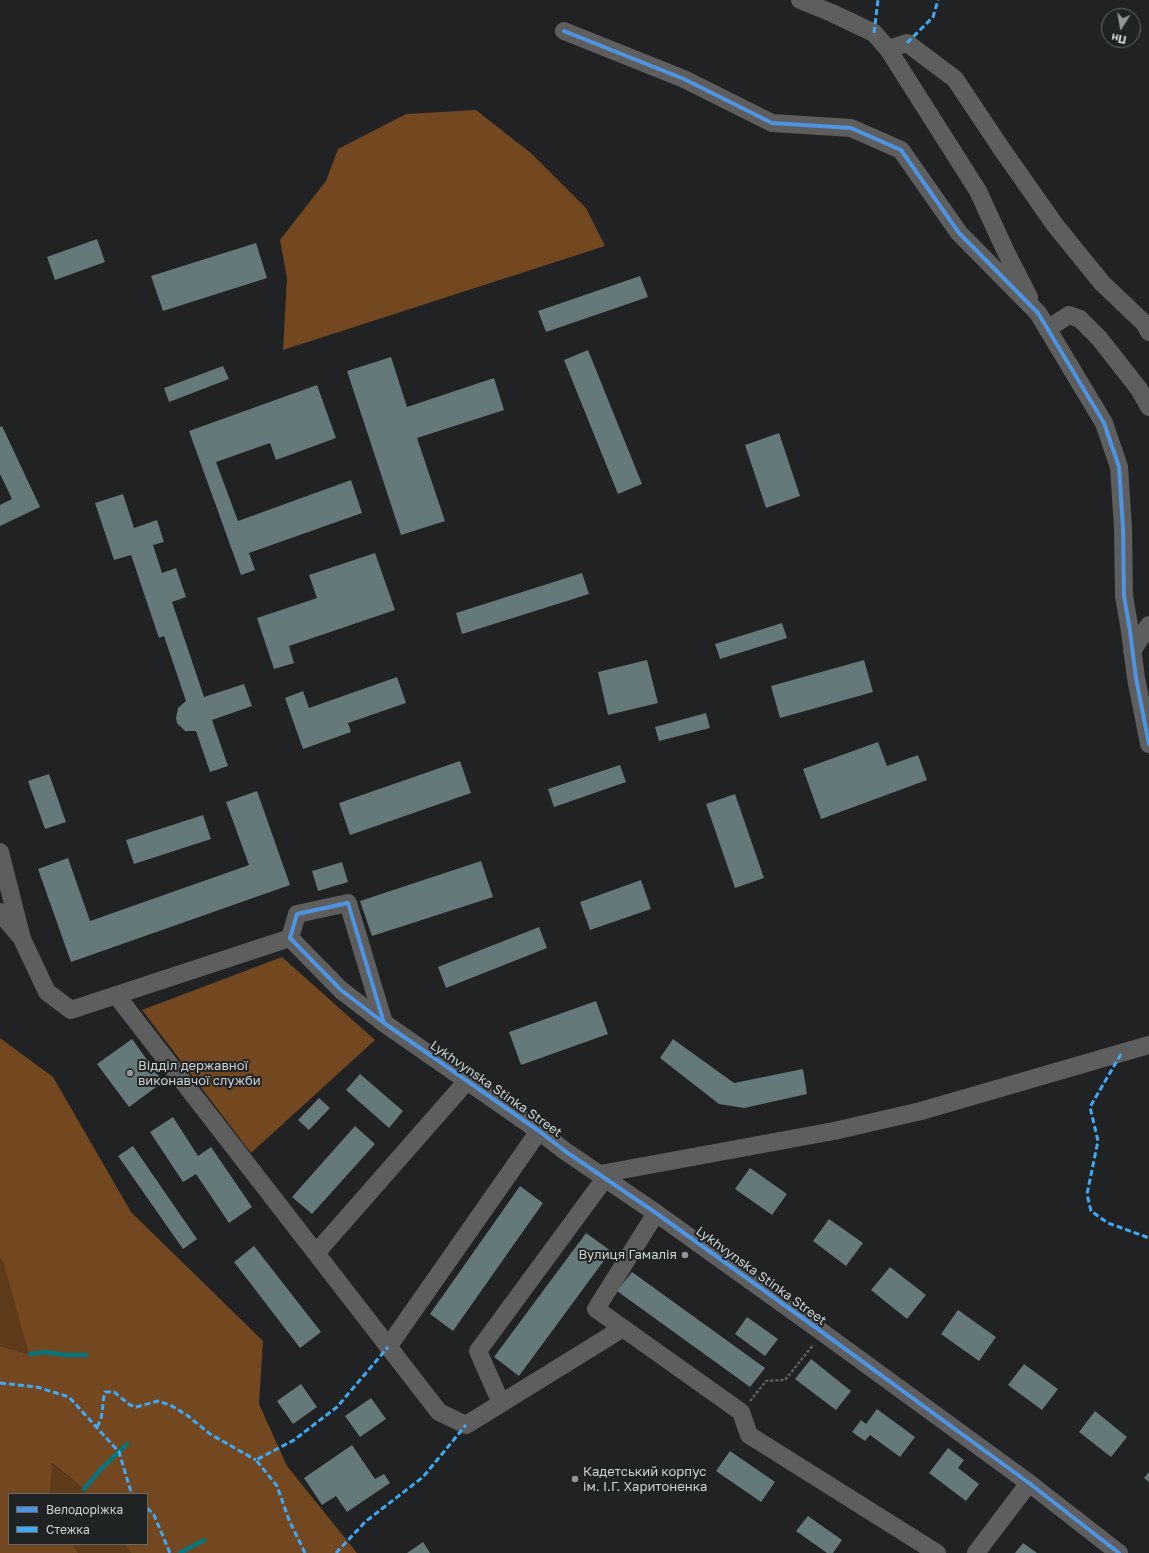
<!DOCTYPE html>
<meta charset="utf-8">
<style>
body{margin:0}
#map{position:relative;width:1149px;height:1553px;overflow:hidden;background:#202223;font-family:"Golos Text",sans-serif}
canvas{display:block}
.legend{position:absolute;left:8px;top:1493px;width:140px;height:52px;box-sizing:border-box;background:#1f2324;border:1px solid #65696a;margin:0;padding:5px 7px;list-style:none;font-size:12px;color:#cfd2d2}
.legend li{display:flex;align-items:center;gap:8px;height:20px}
.legend b{width:20px;border:1px solid #65696a}
.north{position:absolute;left:1101px;top:8px;width:40px;height:40px;box-sizing:border-box;background:#1f2324;border:1px solid #65696a;border-radius:50%;rotate:191deg;font-size:11px;font-weight:700;line-height:16px;text-align:center;color:#cfd2d2}
.north::after{content:'';display:block;margin:auto;width:14px;height:18px;background:#929495;clip-path:polygon(50% 0,100% 100%,50% 72%,0 100%)}
</style>
<div id="map">
<canvas width="1149" height="1553"></canvas>
<ul class="legend">
<li><b style="height:5px;background:#4d94e3"></b>Велодоріжка</li>
<li><b style="height:5px;background:#3fa9f5"></b>Стежка</li>
</ul>
<div class="north">Пн</div>
</div>
<script>
const g = document.querySelector('canvas').getContext('2d');
g.lineJoin = 'round';
function paint(path, color) {
  g.fillStyle = color;
  g.fill(path, 'evenodd');
}
function trace(path, color, width, dash) {
  g.strokeStyle = color;
  g.lineWidth = width;
  g.lineCap = dash ? 'butt' : 'round';
  g.setLineDash(dash || []);
  g.stroke(path);
}
function drawText(font, color, halo, rows, align = 'center') {
  g.font = font + ' "Golos Text",sans-serif';
  g.lineWidth = 4;
  g.setLineDash([]);
  g.textBaseline = 'middle';
  g.strokeStyle = halo;
  g.fillStyle = color;
  for (const [text, x, y, turn = 0] of rows) {
    g.save();
    g.translate(x, y);
    g.rotate((+turn || 0) * Math.PI / 180);
    g.textAlign = isNaN(turn) ? turn : align;
    if (halo) g.strokeText(text, 0, 0);
    g.fillText(text, 0, 0);
    g.restore();
  }
}
paint(new Path2D(`
 M0,1258L3,1262L30,1354L0,1346Z
 M51,1463L84,1489L87,1494H50Z
 M73,1544H124L131,1553H78Z`), '#603b1a');
paint(new Path2D(`
 M476,110L532,154L586,208L605,246L283,350L287,278L280,240L326,181L338,149L406,114Z
 M282,957L375,1040L251,1153L142,1010Z
 M0,1038L53,1077L131,1212L263,1341L259,1404L287,1466L357,1553H131L124,1544H147V1494H87L84,1489L52,1463L50,1494H9V1544H73L78,1553H0V1346L29,1354L3,1262L0,1258Z`), '#734720');
trace(new Path2D(`
 M30,1354L45,1352L66,1355H86
 M84,1489L101,1469L127,1444
 M180,1553L204,1540`), '#07757b', 4.5);
paint(new Path2D(`
 M97,239L105,262L55,280L47,257Z
 M256,243L267,278L163,311L151,276Z
 M640,276L648,297L546,332L538,311Z
 M588,350L642,484L618,494L564,360Z
 M391,357L407,407L494,378L504,410L417,438L445,521L401,535L347,371Z
 M223,366L229,379L169,402L164,388Z
 M317,385L336,438L276,460L270,443L216,462L238,521L351,480L362,513L249,553L255,570L241,575L189,431Z
 M2,426L40,507L0,526V505L12,499L0,474V427Z
 M779,433L800,496L766,508L745,445Z
 M123,494L134,528L157,520L164,542L153,545L162,573L176,568L186,597L172,602L204,697L244,684L252,706L212,720L228,766L210,772L196,731H185L177,723L176,718L178,708L186,701L164,636L159,638L131,555L114,560L95,503Z
 M375,553L395,610L289,646L294,663L274,669L257,618L317,598L309,575Z
 M582,573L589,594L462,634L456,613Z
 M782,623L787,638L720,659L715,644Z
 M647,660L658,703L608,715L598,672Z
 M864,660L873,692L780,718L771,686Z
 M397,677L406,703L348,723L351,732L303,749L285,698L303,691L309,708Z
 M706,713L710,728L659,741L655,727Z
 M878,742L887,766L918,755L927,780L821,819L803,769Z
 M460,761L471,793L350,835L339,803Z
 M620,765L626,782L554,807L548,789Z
 M49,774L66,822L45,829L28,781Z
 M257,791L290,885L71,962L38,869L68,858L90,921L249,865L226,802Z
 M735,794L764,878L735,888L706,804Z
 M203,815L211,839L134,864L126,840Z
 M481,861L493,897L372,936L360,901Z
 M342,862L348,882L318,891L312,871Z
 M641,880L651,909L590,930L580,902Z
 M539,927L547,948L446,988L438,967Z
 M596,1001L608,1034L521,1065L509,1032Z
 M132,1039L163,1082L129,1107L97,1064Z
 M673,1039L734,1083L803,1069L807,1094L744,1108L719,1104L660,1058Z
 M360,1074L403,1111L389,1128L346,1090Z
 M319,1098L330,1108L309,1130L298,1120Z
 M173,1117L198,1156L211,1147L252,1207L229,1223L196,1174L183,1182L150,1132Z
 M355,1126L375,1144L312,1214L292,1197Z
 M133,1146L197,1239L183,1249L118,1156Z
 M750,1168L787,1194L772,1215L735,1189Z
 M520,1186L543,1203L453,1331L430,1314Z
 M829,1219L863,1243L846,1266L813,1241Z
 M586,1233L611,1251L519,1376L494,1357Z
 M254,1246L321,1332L300,1348L234,1262Z
 M890,1267L926,1295L907,1319L871,1290Z
 M632,1272L765,1368L750,1387L617,1291Z
 M958,1310L996,1337L979,1361L941,1334Z
 M747,1317L778,1339L765,1356L735,1334Z
 M811,1359L851,1391L836,1410L795,1379Z
 M1024,1364L1058,1389L1042,1410L1008,1385Z
 M301,1384L317,1407L293,1424L277,1401Z
 M371,1398L386,1419L360,1437L345,1416Z
 M877,1409L915,1437L900,1457L870,1435L865,1441L852,1432L861,1420L866,1424Z
 M1095,1411L1127,1437L1111,1457L1079,1432Z
 M352,1445L375,1479L384,1474L390,1483L347,1512L336,1496L322,1505L304,1478Z
 M948,1448L964,1460L958,1468L979,1484L966,1501L929,1473Z
 M730,1451L775,1482L761,1502L716,1471Z
 M1149,1472V1482L1144,1478Z
 M808,1516L842,1540L833,1553H827L796,1531Z
 M423,1542L430,1553H407Z
 M1023,1543L1037,1553H1015Z`), '#65787a');
trace(new Path2D(`
 M750,1401L766,1381L785,1380L813,1345`), '#5f605f', 2.5, [3, 2]);
trace(new Path2D(`
 M800,0L832,13L874,33L888,49L978,191L1006,252L1029,297
 M564,31L684,79L772,123L851,128L901,150L959,233L1038,313L1104,423L1119,467L1123,528L1124,596L1130,631L1136,678L1149,744
 M888,49L907,43L955,79L1001,148L1055,225L1102,283L1144,323L1149,332
 M1047,329L1069,315L1080,319L1099,338L1139,389L1149,407
 M1132,651L1149,625
 M0,852L22,939L47,992L71,1010L290,938
 M0,912L19,935
 M116,995L439,1412L466,1425L623,1328
 M384,1023L341,990L290,938L297,914L348,903L384,1023L539,1131L565,1151L656,1213L822,1332L1029,1483L1119,1553
 M600,1174L834,1131L921,1111L1149,1045
 M656,1213L596,1309L741,1412L749,1435L937,1553
 M316,1253L467,1081
 M388,1347L539,1131
 M501,1403L478,1351L606,1177
 M976,1553L1029,1483`), '#5f5e5e', 18);
trace(new Path2D(`
 M874,33L878,0
 M907,43L933,17L938,0
 M1121,1054L1090,1107L1098,1141L1087,1194L1091,1211L1108,1223L1149,1238
 M0,1383L37,1387L69,1397L119,1452L131,1492L133,1494
 M97,1427C105,1413 101,1406 105,1392H114L130,1405L136,1407L158,1401L172,1406L188,1416L210,1434L256,1460
 M147,1508L154,1515L170,1553
 M305,1553L289,1520L277,1486L256,1460L294,1440L337,1407L388,1347
 M336,1553L365,1522L423,1477L466,1425`), '#3fa9f5', 3, [6, 3]);
trace(new Path2D(`
 M564,31L684,79L772,123L851,128L901,150L959,233L1038,313L1104,423L1119,467L1123,528L1124,596L1130,631L1136,678L1149,744
 M384,1023L341,990L290,938L297,914L348,903L384,1023L539,1131L565,1151L656,1213L822,1332L1029,1483L1119,1553`), '#4d94e3', 4);
for (const [x, y, r, color] of [
 [130,1073,4,"#929495"],
 [685,1255,4,"#929495"],
 [575,1479,4,"#929495"]
]) {
  const dot = new Path2D();
  dot.arc(x, y, r, 0, 2 * Math.PI);
  g.fillStyle = color;
  g.fill(dot);
  trace(dot, '#1f2324', 1.5);
}
drawText('13px', '#cfd2d2', '#1f2324', [
 ["Відділ державної",138,1066],
 ["виконавчої служби",138,1081],
 ["Вулиця Гамалія",677,1255,"right"],
 ["Кадетський корпус",583,1472],
 ["ім. І.Г. Харитоненка",583,1487]
], 'left');
drawText('13px', '#cfd2d2', '#1f2324', [
 ["Lykhvynska Stinka Street",496,1089,35],
 ["Lykhvynska Stinka Street",761,1276,36]
]);
</script>
